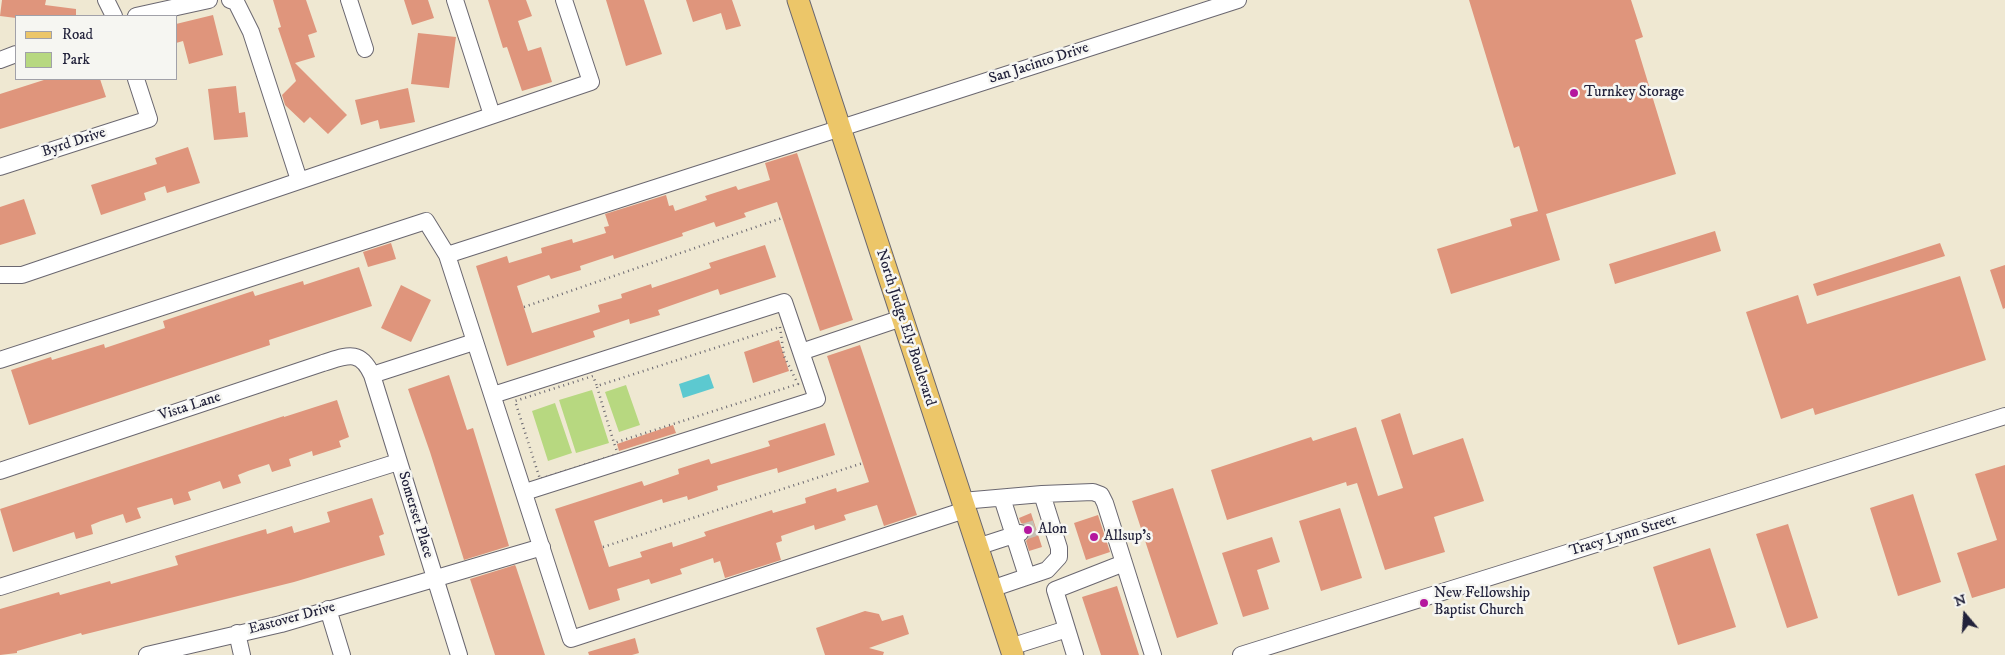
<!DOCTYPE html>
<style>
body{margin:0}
#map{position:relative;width:2005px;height:655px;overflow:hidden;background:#efe8d2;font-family:"IM FELL DW Pica",serif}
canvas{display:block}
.legend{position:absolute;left:15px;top:15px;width:162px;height:65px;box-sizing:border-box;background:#f6f6f2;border:1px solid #a1a1a9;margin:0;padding:6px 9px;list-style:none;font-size:15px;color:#22223b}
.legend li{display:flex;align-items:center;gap:10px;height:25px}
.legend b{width:25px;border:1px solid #a1a1a9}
.north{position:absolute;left:1940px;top:590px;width:50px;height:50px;-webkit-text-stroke:4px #f6f6f2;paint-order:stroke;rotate:342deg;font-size:14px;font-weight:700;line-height:20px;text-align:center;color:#22223b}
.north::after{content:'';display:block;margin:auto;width:18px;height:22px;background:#22223b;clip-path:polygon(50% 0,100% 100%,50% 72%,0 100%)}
</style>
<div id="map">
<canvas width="2005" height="655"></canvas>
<ul class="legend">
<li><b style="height:6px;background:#ecc669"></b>Road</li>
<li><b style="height:14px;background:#b7d880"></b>Park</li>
</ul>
<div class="north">N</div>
</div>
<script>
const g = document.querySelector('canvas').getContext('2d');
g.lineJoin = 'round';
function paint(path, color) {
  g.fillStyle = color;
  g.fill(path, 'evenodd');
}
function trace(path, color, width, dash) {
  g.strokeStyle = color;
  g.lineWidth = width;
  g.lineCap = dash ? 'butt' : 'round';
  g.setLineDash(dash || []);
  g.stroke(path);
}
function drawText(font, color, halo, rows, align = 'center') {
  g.font = font + ' "IM FELL DW Pica",serif';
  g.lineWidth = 5;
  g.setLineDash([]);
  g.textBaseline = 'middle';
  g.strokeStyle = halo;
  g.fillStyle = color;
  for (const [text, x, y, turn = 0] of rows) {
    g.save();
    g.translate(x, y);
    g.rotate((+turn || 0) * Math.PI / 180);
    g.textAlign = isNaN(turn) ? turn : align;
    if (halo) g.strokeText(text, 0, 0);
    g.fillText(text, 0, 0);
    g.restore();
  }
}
paint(new Path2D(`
 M626,385L640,425L619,432L605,392Z
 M592,390L609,443L576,453L559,400Z
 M555,403L572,453L548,461L532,411Z`), '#b7d880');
paint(new Path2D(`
 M709,374L714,388L683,398L679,384Z`), '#5cc9d0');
paint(new Path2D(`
 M2,0H46L45,5L76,9V16H16V18L0,16Z
 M273,0H306L317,32L308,35L315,57L295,63L347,115L328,134L310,117L304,123L285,105L282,95L296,81L278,28L281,27Z
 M404,0H428L434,18L412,25Z
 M488,0H526L532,16L518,21L528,51L541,47L552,82L522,91L507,47L503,48Z
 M606,0H644L662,54L626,66Z
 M686,0H732L741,26L726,30L721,13L693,22Z
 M1469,0H1631L1643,37L1635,40L1676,174L1546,214L1560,260L1451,294L1437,249L1512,226L1510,219L1538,211L1519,146L1514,148Z
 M213,15L223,55L189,64L183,41L176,43V24Z
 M418,33L456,37L449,88L411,84Z
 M47,79H100L106,97L0,129V94Z
 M236,86L239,113L245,112L248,137L214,140L208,89Z
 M408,88L415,122L380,129L378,120L361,125L355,100Z
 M188,147L200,183L167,193L165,186L144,193L146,200L101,215L91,185L157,164L155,158Z
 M797,153L853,320L820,331L777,202L744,213L746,217L716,227L714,222L682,233L683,236L614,259L613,255L580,266L581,270L551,279L549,275L517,286L532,333L600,312L598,305L622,298L621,294L651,284L652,288L688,276L711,268L709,263L765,245L776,277L720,295L718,289L658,310L660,315L630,324L629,319L593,331L595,337L507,366L476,266L507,256L509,263L542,253L541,248L572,239L573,243L606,233L604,227L609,226L605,214L666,195L669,206L673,205L675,211L707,200L705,196L736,186L738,190L770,180L765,163Z
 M24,199L36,234L0,245V207Z
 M1715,231L1721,251L1615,284L1609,264Z
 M391,243L396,259L368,267L363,252Z
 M1940,243L1945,256L1817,296L1813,284Z
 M2005,265V308L2003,309L1990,270Z
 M359,267L372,306L269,340L270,345L29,425L11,370L51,357L52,360L104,344L105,348L165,328L163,321L253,291L255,296L303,281L304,285Z
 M1960,276L1986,360L1815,415L1813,408L1781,419L1746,312L1798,295L1807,324Z
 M401,285L431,300L411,342L381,328Z
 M779,340L789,371L753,383L744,352Z
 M860,345L917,515L884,526L877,505L844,515L846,520L815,530L814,525L781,536L782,541L776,543L781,560L725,578L720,561L714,563L713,558L680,569L682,574L651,584L649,579L617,589L620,600L589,610L555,509L642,481L644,486L679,474L678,469L709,459L711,464L770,446L768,441L825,423L835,455L778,473L777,468L753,475L717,486L718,490L688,500L687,496L663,503L662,499L594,521L609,567L642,557L640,552L672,542L673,547L706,536L704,532L772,510L773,513L806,503L805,498L836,488L837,492L869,482L827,356Z
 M449,375L467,430L473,428L509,546L464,560L430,452L408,389Z
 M337,400L349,437L339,441L341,447L313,456L312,451L289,459L291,466L272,472L269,464L248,471L238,475L241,483L223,489L220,481L188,492L191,500L174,505L172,498L137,508L141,518L126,523L123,514L101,521L91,525L93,534L76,539L74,532L13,552L0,509L284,416V417Z
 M1400,413L1413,455L1463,438L1484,501L1434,517L1445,552L1385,570L1357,483L1347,486L1346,482L1227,520L1211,470L1311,437L1313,441L1356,427L1378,496L1403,488L1381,420Z
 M673,425L676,433L619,451L617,444Z
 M2005,465V588L1972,598L1957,553L1997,540L1975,474Z
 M1173,488L1218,624L1177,638L1132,501Z
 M1913,494L1941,582L1898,596L1870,508Z
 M372,498L384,534L379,536L385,555L294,582L82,635L81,633L17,651V653L0,655V609L59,592L60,595L110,581L111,584L178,565L175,556L266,529L267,534L292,526L294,533L330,522L327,512Z
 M1340,508L1362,578L1321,591L1299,521Z
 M1031,513L1042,547L1029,551L1026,541L1030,536V530L1026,525L1021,523L1019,518Z
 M1098,515L1110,552L1086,560L1074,523Z
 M1788,524L1818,618L1787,628L1756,534Z
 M1272,537L1280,562L1257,570L1269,609L1243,617L1222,553Z
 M1710,548L1736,627L1678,645L1653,567Z
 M515,565L516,567L545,655H495L470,579Z
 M1117,586L1139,655H1101L1082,597Z
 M865,611L879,614L882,621L903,615L909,634L869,648L884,652L883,655H825L816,628Z
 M635,638L639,653L632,655H589L588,652Z`), '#df957c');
trace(new Path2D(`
 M1020,533L1036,528`), '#c6c0b4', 16, [16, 8]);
const minor = new Path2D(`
 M106,0L114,16
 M230,0L236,2L251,32L299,180
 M349,0L365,49
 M455,0L492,115
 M136,16L209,0
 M0,60L16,54
 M0,167L149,119L136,79
 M447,255L1238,0
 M0,275H22L591,82L564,0
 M801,352L902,318
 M0,360L426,221L447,255L571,639L965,510
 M372,375L474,342
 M493,395L784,302L817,399L525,492
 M0,471L323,363C346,356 360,348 372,375L459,655
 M1042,494L1093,492L1101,495L1105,503L1124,563L1055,590L1075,655
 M1002,498L1027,576
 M962,501L1042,494L1059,548V557L1047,570L991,589
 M977,547L1020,533
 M1124,563L1153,655
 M0,587L398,462
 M328,609L342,655
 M237,633L242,655
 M1010,647L1067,629
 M147,655L281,624L542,547
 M1241,655L2005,416`);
const major = new Path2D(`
 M798,0L1013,655`);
trace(minor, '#6a6770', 18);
trace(major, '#6a6770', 23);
trace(new Path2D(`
 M524,307L782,218
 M780,327L784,356L798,384L614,443L618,454L540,479L515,401L593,376L597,386Z
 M597,387L614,443
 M603,547L863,463`), '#6a6770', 2.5, [1, 4]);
trace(minor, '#fff', 16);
trace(major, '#ecc669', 21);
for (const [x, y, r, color] of [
 [1574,93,5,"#b5179e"],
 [1028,530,5,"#b5179e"],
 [1094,537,5,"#b5179e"],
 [1424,603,5,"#b5179e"]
]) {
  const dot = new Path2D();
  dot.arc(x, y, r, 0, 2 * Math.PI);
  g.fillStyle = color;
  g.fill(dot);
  trace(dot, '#f6f6f2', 2);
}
drawText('15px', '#22223b', '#f6f6f2', [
 ["San Jacinto Drive",1039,64,-18],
 ["Byrd Drive",74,143,-18],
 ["North Judge Ely Boulevard",905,328,72],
 ["Vista Lane",190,407,-18],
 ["Somerset Place",415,515,73],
 ["Tracy Lynn Street",1623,536,-17],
 ["Eastover Drive",292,619,-15]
]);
drawText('15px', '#22223b', '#f6f6f2', [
 ["Turnkey Storage",1584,93],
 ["Alon",1038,530],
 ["Allsup's",1104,537],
 ["New Fellowship",1434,594],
 ["Baptist Church",1434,611]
], 'left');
</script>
